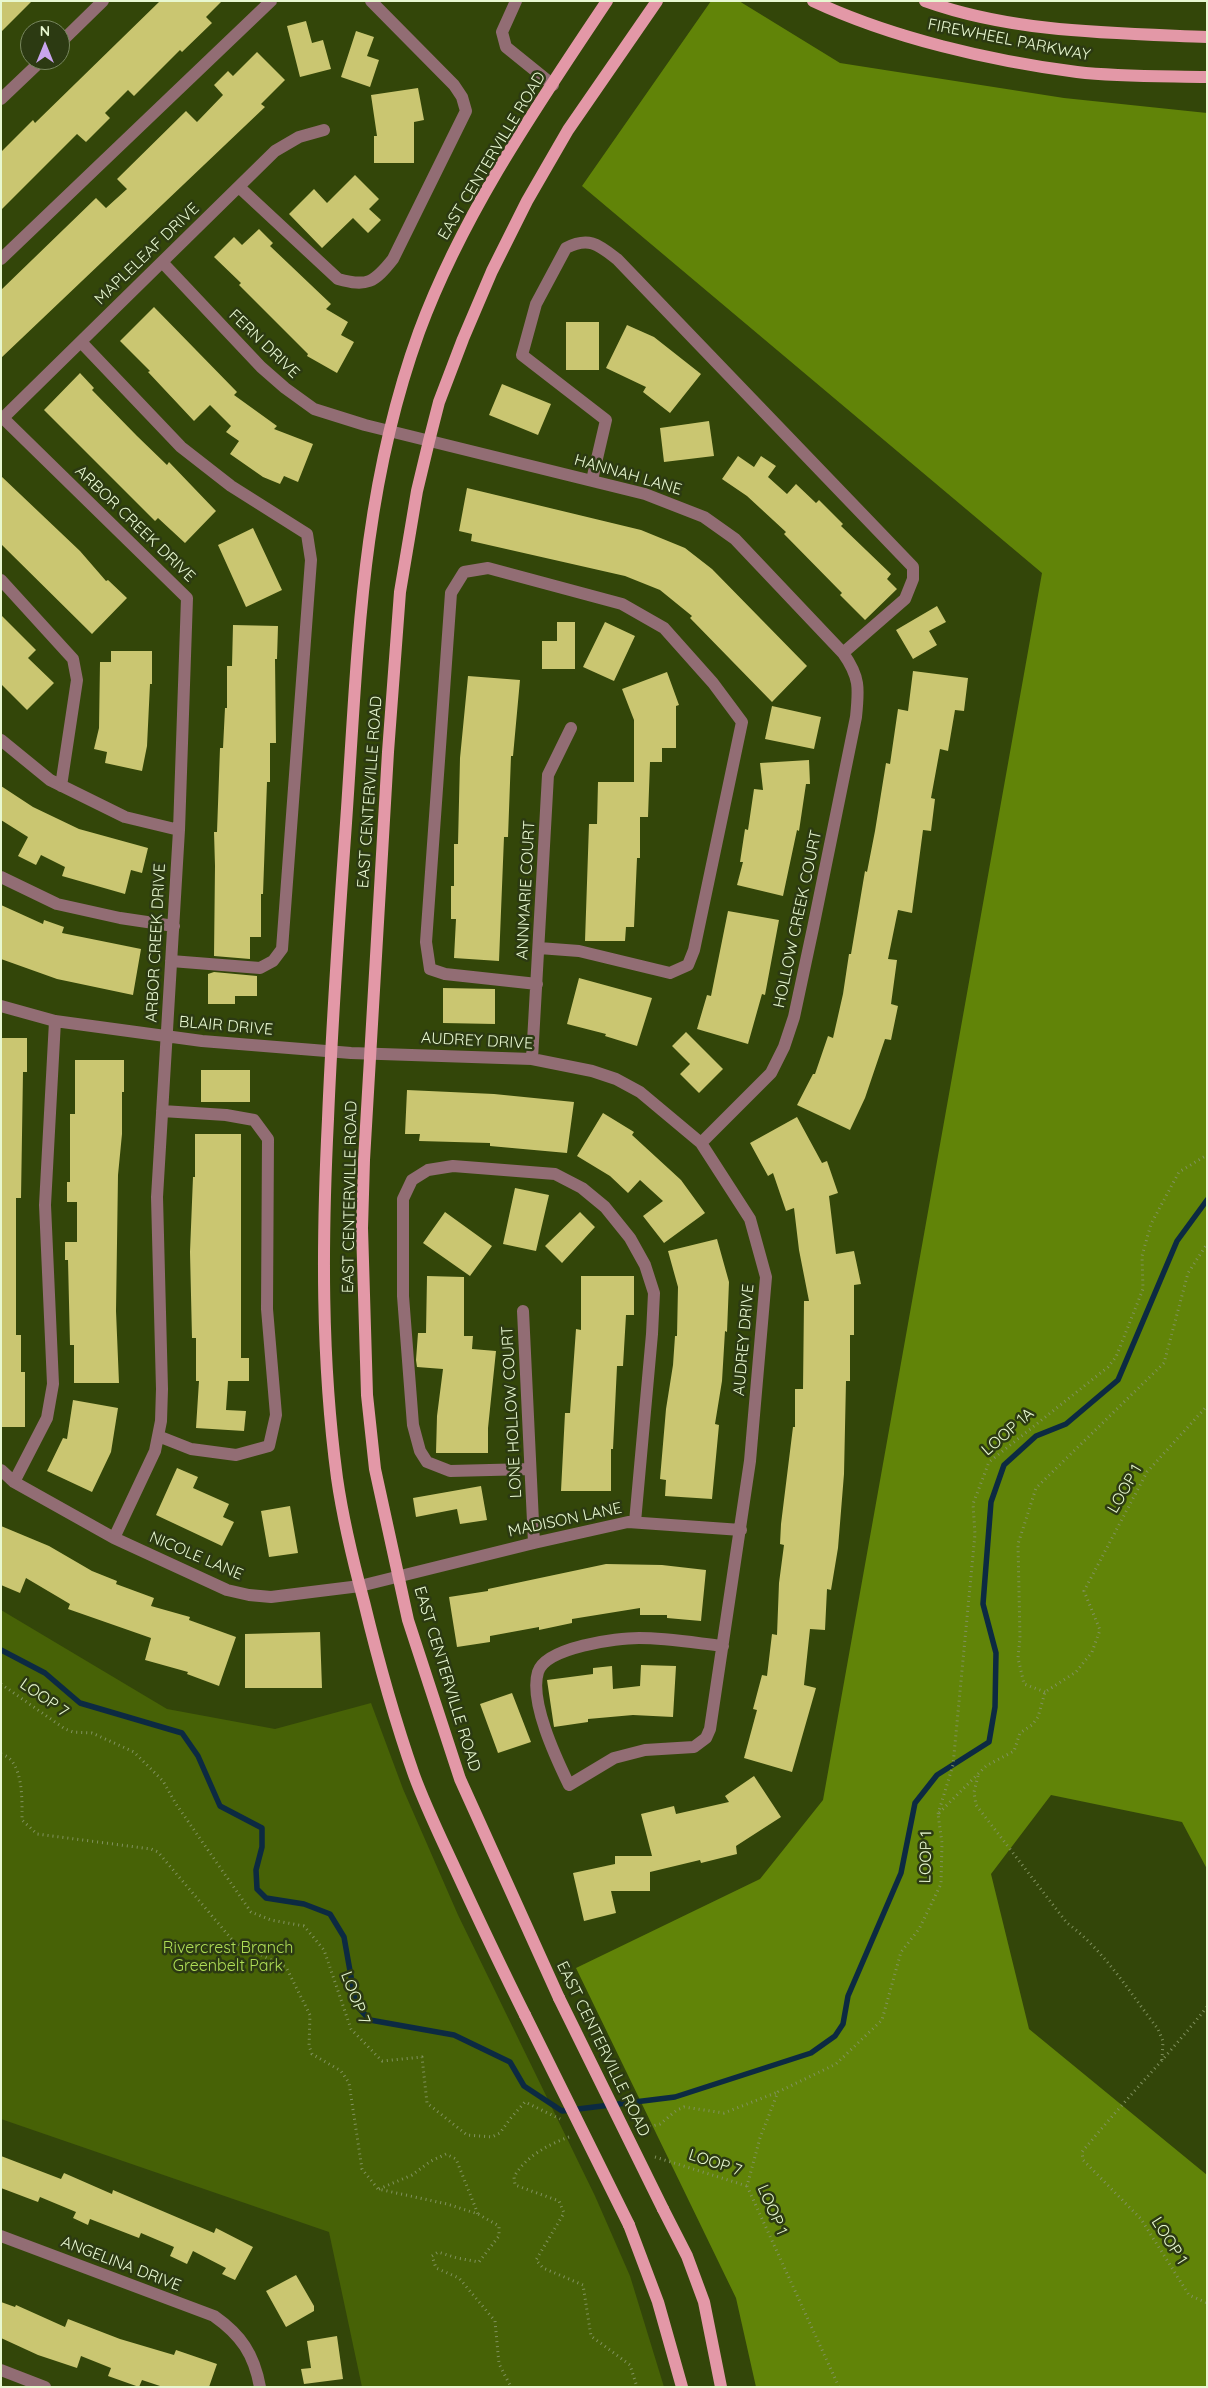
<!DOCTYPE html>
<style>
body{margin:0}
#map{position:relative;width:1208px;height:2388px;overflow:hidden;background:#334609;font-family:Quicksand,sans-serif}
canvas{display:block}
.frame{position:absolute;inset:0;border:2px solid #e8f8d1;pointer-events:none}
.north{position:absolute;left:20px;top:20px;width:50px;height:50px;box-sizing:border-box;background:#2c3a12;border:1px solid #77865e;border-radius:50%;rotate:0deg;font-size:14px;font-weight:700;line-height:20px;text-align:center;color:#e8f8d1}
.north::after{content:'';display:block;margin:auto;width:18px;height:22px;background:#c9a5ee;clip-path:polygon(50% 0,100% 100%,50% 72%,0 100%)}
</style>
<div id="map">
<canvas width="1208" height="2388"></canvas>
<div class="frame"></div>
<div class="north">N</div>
</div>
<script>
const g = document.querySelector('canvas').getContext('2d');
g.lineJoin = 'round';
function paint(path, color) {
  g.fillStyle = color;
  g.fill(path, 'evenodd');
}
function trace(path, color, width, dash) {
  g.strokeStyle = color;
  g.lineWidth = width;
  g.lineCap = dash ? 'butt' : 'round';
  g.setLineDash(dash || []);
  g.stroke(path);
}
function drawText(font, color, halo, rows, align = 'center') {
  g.font = font + ' Quicksand,sans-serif';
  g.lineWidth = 5;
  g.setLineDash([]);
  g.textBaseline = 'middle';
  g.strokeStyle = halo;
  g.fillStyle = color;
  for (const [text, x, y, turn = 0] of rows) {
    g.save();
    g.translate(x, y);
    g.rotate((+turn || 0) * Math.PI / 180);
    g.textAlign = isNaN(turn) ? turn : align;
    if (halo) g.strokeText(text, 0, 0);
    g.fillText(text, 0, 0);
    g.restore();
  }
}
paint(new Path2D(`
 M1,1610L167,1709L275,1729L371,1703L403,1789L458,1915L595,2196L630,2276L664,2387H362L329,2232L1,2119Z`), '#476206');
paint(new Path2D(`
 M711,1H739L840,63L1064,98L1207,113V1869L1182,1822L1051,1795L991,1874L1029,2029L1207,2175V2387H756L736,2298L576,1968L760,1879L823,1800L1042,573L582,186Z`), '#618408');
trace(new Path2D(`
 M1,1650L45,1673L80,1703L182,1733L198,1756L220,1806L262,1828V1847L256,1870L257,1889L266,1898L304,1904L330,1914L344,1937L356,2005L370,2020L454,2035L510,2062L524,2086L562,2111L675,2097L811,2053L835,2036L843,2024L848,1996L901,1873L915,1803L937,1775L989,1742L995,1707L996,1653L983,1604L991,1502L1004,1465L1036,1436L1066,1424L1118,1380L1177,1241L1207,1200`), '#0c2a42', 5.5);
paint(new Path2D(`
 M1,1H32L1,32Z
 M160,1H222L206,17L212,23L182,52L180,50L134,96L128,90L105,113L110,118L86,142L77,134L1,210V152L33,120L35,123Z
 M306,21L312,43L323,40L331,69L300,77L287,26Z
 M356,31L374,37L367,56L379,60L370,87L341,77Z
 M257,52L285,80L261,104L265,107L1,358V290L96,198L106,208L127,189L117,179L186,111L197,122L223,95L214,85L228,71L233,76Z
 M418,88L424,120L414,122V163H374V136H377L371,95Z
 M355,175L379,199L369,209L381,220L368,233L353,218L322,248L289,214L314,189L327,203Z
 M259,229L273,243L270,246L331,304L326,309L348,322L341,335L354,342L337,373L307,356L308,354L239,285L241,283L214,257L234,237L242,245Z
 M154,307L237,392L234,395L277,426L274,429L313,444L298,482L284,476L280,484L263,477L230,454L239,441L226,432L231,426L210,405L194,421L148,372L150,371L120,341Z
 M566,322H599V370H566Z
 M627,325L654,337L701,374L670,413L643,392L646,387L606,368Z
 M80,373L94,388L92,390L137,436L167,465L169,462L216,511L185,543L158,518L155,521L44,410Z
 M502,384L551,404L538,435L489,415Z
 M709,421L714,456L664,462L660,428Z
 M738,456L754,467L761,456L776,466L768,477L787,494L796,484L816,503L819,500L843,524L841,526L891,574L887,579L897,589L865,620L840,595L842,593L784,534L786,532L747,496L722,479Z
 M1,476L80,551L106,581L108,580L127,598L92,634L1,544Z
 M467,488L641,530L685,548L712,569L807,666L772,702L690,618L692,616L660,590L625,576L471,541L472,534L459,531Z
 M253,528L282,590L246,607L218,545Z
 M937,606L946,622L929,631L937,645L913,659L896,630Z
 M1,615L36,650L28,658L54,683L27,710L1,684Z
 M557,622H575V669H542V641H557Z
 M605,622L635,636L614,681L583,667Z
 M233,625L278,626L277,659H275L276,743H270V782H267L263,894H261V937H250V959L214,956L215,866L214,832H217L220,748H223L225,708H227V666H232Z
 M111,651H152V684H150L147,746L142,771L105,763L107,752L94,749L99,728L100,662H111Z
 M913,671L968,678L964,711L955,710L948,751L940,749L931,798L935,799L931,831L923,830L912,913L898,910L888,959L897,960L891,1004L898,1006L891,1040L885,1039L865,1098L850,1130L797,1105L813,1074H815L828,1036L833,1038L843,994L849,954H851L865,871L867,872L875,831L886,763L890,764L898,709L908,711Z
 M667,672L679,705L676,706V748H662V762H650L648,817H640V858H637L634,927H626L625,941H585L589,824H597L598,782H634V720L622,689Z
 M468,676L520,680L513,756H511L508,837H504L499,961L454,958L456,919H451V886H454V844H458L460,758Z
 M772,706L821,717L814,749L765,739Z
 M809,760L810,784H806L799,831L797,830L783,896L737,885L743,862H740L745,829L748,830L754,789L763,790L760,763Z
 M1,786L33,807L79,829L148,848L142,873L131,870L125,894L62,876L65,867L41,855L36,865L18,856L28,837L1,820Z
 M1,905L43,924L44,920L64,927L62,933L141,949L133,995L57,979L1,959Z
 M728,911L779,920L765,995L762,994L748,1044L697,1029L707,995L711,996Z
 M214,972L257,976V996H235V1004H208V974Z
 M579,978L652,998L637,1046L605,1036L606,1034L567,1024Z
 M443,988L495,989V1024L443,1023Z
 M686,1032L723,1069L699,1093L680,1074L690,1064L672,1046Z
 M1,1038H27V1072H23L21,1198H16V1335H21V1372H25V1427H1Z
 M75,1060H124V1092H122V1134L118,1175L116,1311L119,1383H74V1345H70L68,1260H65V1242H77V1202H67V1182H70V1114H75Z
 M201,1070H250V1102H201Z
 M407,1090L494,1094L574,1102L567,1153L490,1146V1143L419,1141L420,1134H405Z
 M603,1113L634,1132L632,1135L681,1180L705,1213L664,1243L643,1216L663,1201L640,1180L628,1193L610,1176L577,1156Z
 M797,1117L822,1163L827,1161L838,1193L829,1196L836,1254L854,1251L861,1284L854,1285V1335H850V1381H846L844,1474L838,1548L831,1590L827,1589L825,1630L810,1629L804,1685L816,1688L792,1772L744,1758L757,1710L753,1709L762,1675L767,1676L772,1634L777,1635L779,1583L784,1545L780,1544L781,1524L793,1427H795V1389H803L804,1301H809L799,1250L794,1208L786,1211L773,1173L768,1176L750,1143Z
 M195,1134H241V1358H249V1381H228L226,1410L246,1411L244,1431L196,1428L199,1381H196V1338H192L190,1252L193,1177H195Z
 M515,1188L549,1195L536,1251L503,1244Z
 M445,1212L492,1246L470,1276L423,1243Z
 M580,1212L595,1227L562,1263L545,1246Z
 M717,1239L729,1282L727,1332L725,1331L722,1381L715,1424L719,1425L712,1499L665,1496L666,1480L660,1479L666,1409L673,1365L675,1336H677L678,1287L668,1251Z
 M427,1276L464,1277V1336H473L472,1349L496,1351L488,1428V1453H436L437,1416L443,1369L417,1367L416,1360L418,1333H426Z
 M581,1276H634V1315H626L623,1366H617L613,1449H611V1491H561L565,1413H570L576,1329L581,1330Z
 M73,1400L118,1408L111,1452L92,1492L47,1471L63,1438L67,1439Z
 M177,1468L198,1477L193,1488L229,1504L223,1517L234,1522L222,1546L156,1515Z
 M481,1486L487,1520L460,1524L457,1509L416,1517L413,1498Z
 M290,1506L298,1553L269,1557L261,1511Z
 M1,1526L49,1546L92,1571L117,1581L116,1584L154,1598L151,1606L190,1617L189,1620L236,1637L219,1686L187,1674L188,1672L145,1660L151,1638L68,1609L70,1604L26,1578L20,1593L1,1585Z
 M606,1564L662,1565L706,1570L701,1621L667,1618V1615H640V1608L572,1619V1623L539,1630V1627L490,1636V1642L457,1647L449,1597L488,1591V1589Z
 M320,1632L322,1688H245V1634Z
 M641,1665L676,1666L673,1717L633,1715L588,1719V1722L554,1727L547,1680L593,1674V1668L612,1666L613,1689L640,1686Z
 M512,1693L531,1742L498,1753L480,1704Z
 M754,1776L781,1817L736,1846L737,1854L701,1863L700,1860L650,1872V1891H611L616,1913L584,1921L573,1873L615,1864V1856H652L641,1814L674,1806L676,1814L729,1802L725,1796Z
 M1,2156L61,2179L64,2173L112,2194L113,2190L214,2233L216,2228L253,2247L235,2280L222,2274L226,2268L193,2251L187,2264L170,2256L174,2247L141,2233L139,2238L90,2219L88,2225L73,2218L76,2212L40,2197L38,2202L1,2188Z
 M296,2275L314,2306V2311L286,2327L266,2291Z
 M1,2302L15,2307L16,2305L65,2327L68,2319L120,2339L174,2355L176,2350L217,2364L209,2387H163L142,2380L139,2387L108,2376L111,2368L81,2356L77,2368L38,2355L1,2338Z
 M337,2336L343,2379L304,2384L301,2369L311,2368L307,2341Z`), '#cac671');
trace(new Path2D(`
 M1,1684L65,1729L73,1732L92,1733L134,1752L163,1781L176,1804L251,1912L271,1920L304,1926L324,1950L351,2029L382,2061L422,2057L427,2103L467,2135L492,2137L500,2133L510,2119L525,2102L560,2119
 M1045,1692L1024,1684L1018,1658L1020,1638L1018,1544L1036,1488L1164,1363L1188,1273L1207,1244
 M1,1754C24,1760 22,1801 22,1820L37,1834L151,1849L158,1852L234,1942L286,1967L310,2015L309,2046L312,2054L341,2071L349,2083L362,2169L378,2189L447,2204L478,2214L499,2226V2236L479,2262L457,2258L438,2252L432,2256L436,2268L459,2278L495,2321L499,2364L511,2387
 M978,1776L974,1792L976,1805L1067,1923C1104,1950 1130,1993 1158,2029L1163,2041L1162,2060
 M938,1814L953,1765L975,1534L973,1504L989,1462L1108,1367L1116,1357L1143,1289L1142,1256L1151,1224L1179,1172L1207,1155
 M1207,2007C1167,2057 1122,2103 1082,2152L1083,2160L1141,2219L1189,2295L1207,2303
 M640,2129L660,2124L677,2110L684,2107L724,2113L778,2092
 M569,2137C547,2145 525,2157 514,2177L515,2185L559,2201L564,2213L536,2260L543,2268L583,2285L591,2336L630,2365L637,2387
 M655,2157L747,2186
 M379,2189L412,2175L431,2161L446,2154L456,2159L478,2214
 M839,2387L747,2186L760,2138L778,2092L836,2064L882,2020L901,1952L919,1929L941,1884L942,1843L938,1814L986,1766L1014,1751L1020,1733L1032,1725L1038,1717L1045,1692L1076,1672L1092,1652L1100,1630L1084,1591L1147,1472L1207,1406`), '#81925f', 3, [1, 4]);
trace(new Path2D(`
 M516,1L502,32L506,47L553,85
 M60,43L103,1
 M1,99L42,60
 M239,187L338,279C367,287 374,283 393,259L466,111L462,97L454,85L371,1
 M1,259L271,1
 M162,262L261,367L285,388L314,409L365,425L645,494L704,517L735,539L843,653C860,677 859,688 856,717L813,928L794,1017L784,1047L771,1073L701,1143
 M81,342L181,447L231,486L307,534L311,560L282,949L273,961L260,968L171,961
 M592,480L606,420L522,355L536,304L566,248C589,236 599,245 617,259L913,567V579L905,599L843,653
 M1,580L73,659L77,680L61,786
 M1,740L50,780L125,817L179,830
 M1,877L57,904L120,918L174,926
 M537,984L445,974L430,969L426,942L451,593L464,572L488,568L622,604L664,628L713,683L742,722L694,950L688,965L670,973L579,951L539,948
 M1,1006L55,1021L202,1041L351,1053L532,1059L592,1071L616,1079L640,1092L701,1143L750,1219L766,1277L750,1461L710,1729L706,1738L694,1747L645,1750L614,1758L569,1785C556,1758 529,1701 538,1672C546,1647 617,1638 639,1638C667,1638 696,1643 723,1646
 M532,1059L548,775L571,728
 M523,1311L534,1543
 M158,1436L191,1449L236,1455L269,1446L276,1415L267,1309L268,1139L254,1120L226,1115L162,1111
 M530,1469L450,1471L427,1462L420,1451L413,1425L403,1296V1199L412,1180L428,1170L453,1166L555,1174L582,1188L605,1207L630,1238L645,1265L654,1293L652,1334L635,1522
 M1,1470L14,1482L114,1538L227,1590L249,1595L271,1597L360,1586L534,1543L628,1522L741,1530
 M14,1482L47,1418L53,1384L45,1205L55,1021
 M114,1538L155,1451L161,1421L162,1389L157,1197L179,830L187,598L3,418L275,151L299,137L324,130
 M1,2236L214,2316C241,2335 254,2354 260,2387
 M1,2370L45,2387`), '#926d74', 12);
trace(new Path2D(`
 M813,1C892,38 991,61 1077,72C1120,77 1164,76 1207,77
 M925,1C1014,33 1113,33 1207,37
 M559,1998L460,1779L408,1620L375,1469L367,1395L362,1228L364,1160L388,752L400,592L417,491L429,441L439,402L463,339L492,271L527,201L568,130L657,1
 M525,2015C500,1965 476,1914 452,1862C439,1834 425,1805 414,1775C394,1718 378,1660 364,1602C353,1561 343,1520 337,1478C321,1358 322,1239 328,1119C332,1020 339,921 346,823C358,653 360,495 419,332C463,213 537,106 607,1
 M663,2209L687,2256L704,2302L721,2387
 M629,2225L658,2302L682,2387`), '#e398a7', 12);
trace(new Path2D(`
 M559,1998L663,2209
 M525,2015L629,2225`), '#e398a7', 12);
drawText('16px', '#e8f8d1', '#2c3a12', [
 ["FIREWHEEL PARKWAY",1009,40,11],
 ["EAST CENTERVILLE ROAD",492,156,-59],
 ["MAPLELEAF DRIVE",147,254,-44],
 ["FERN DRIVE",264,344,44],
 ["HANNAH LANE",628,475,16],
 ["ARBOR CREEK DRIVE",135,524,44],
 ["EAST CENTERVILLE ROAD",370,792,-86],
 ["ANNMARIE COURT",526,890,-87],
 ["HOLLOW CREEK COURT",798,919,-78],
 ["ARBOR CREEK DRIVE",156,943,-87],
 ["BLAIR DRIVE",226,1026,5],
 ["AUDREY DRIVE",477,1041,3],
 ["EAST CENTERVILLE ROAD",350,1197,-89],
 ["AUDREY DRIVE",744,1340,-85],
 ["LONE HOLLOW COURT",512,1412,-93],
 ["LOOP 1A",1008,1432,-41],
 ["LOOP 1",1125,1489,-60],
 ["MADISON LANE",565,1520,-12],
 ["NICOLE LANE",196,1556,23],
 ["EAST CENTERVILLE ROAD",447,1679,73],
 ["LOOP 7",44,1698,35],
 ["LOOP 1",926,1857,-89],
 ["LOOP 7",355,1998,69],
 ["EAST CENTERVILLE ROAD",603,2049,64],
 ["LOOP 7",715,2163,18],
 ["LOOP 1",772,2210,67],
 ["LOOP 1",1169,2241,58],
 ["ANGELINA DRIVE",121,2264,21]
]);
drawText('16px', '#afde56', '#2c3a12', [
 ["Rivercrest Branch",228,1948],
 ["Greenbelt Park",228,1966]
]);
</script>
